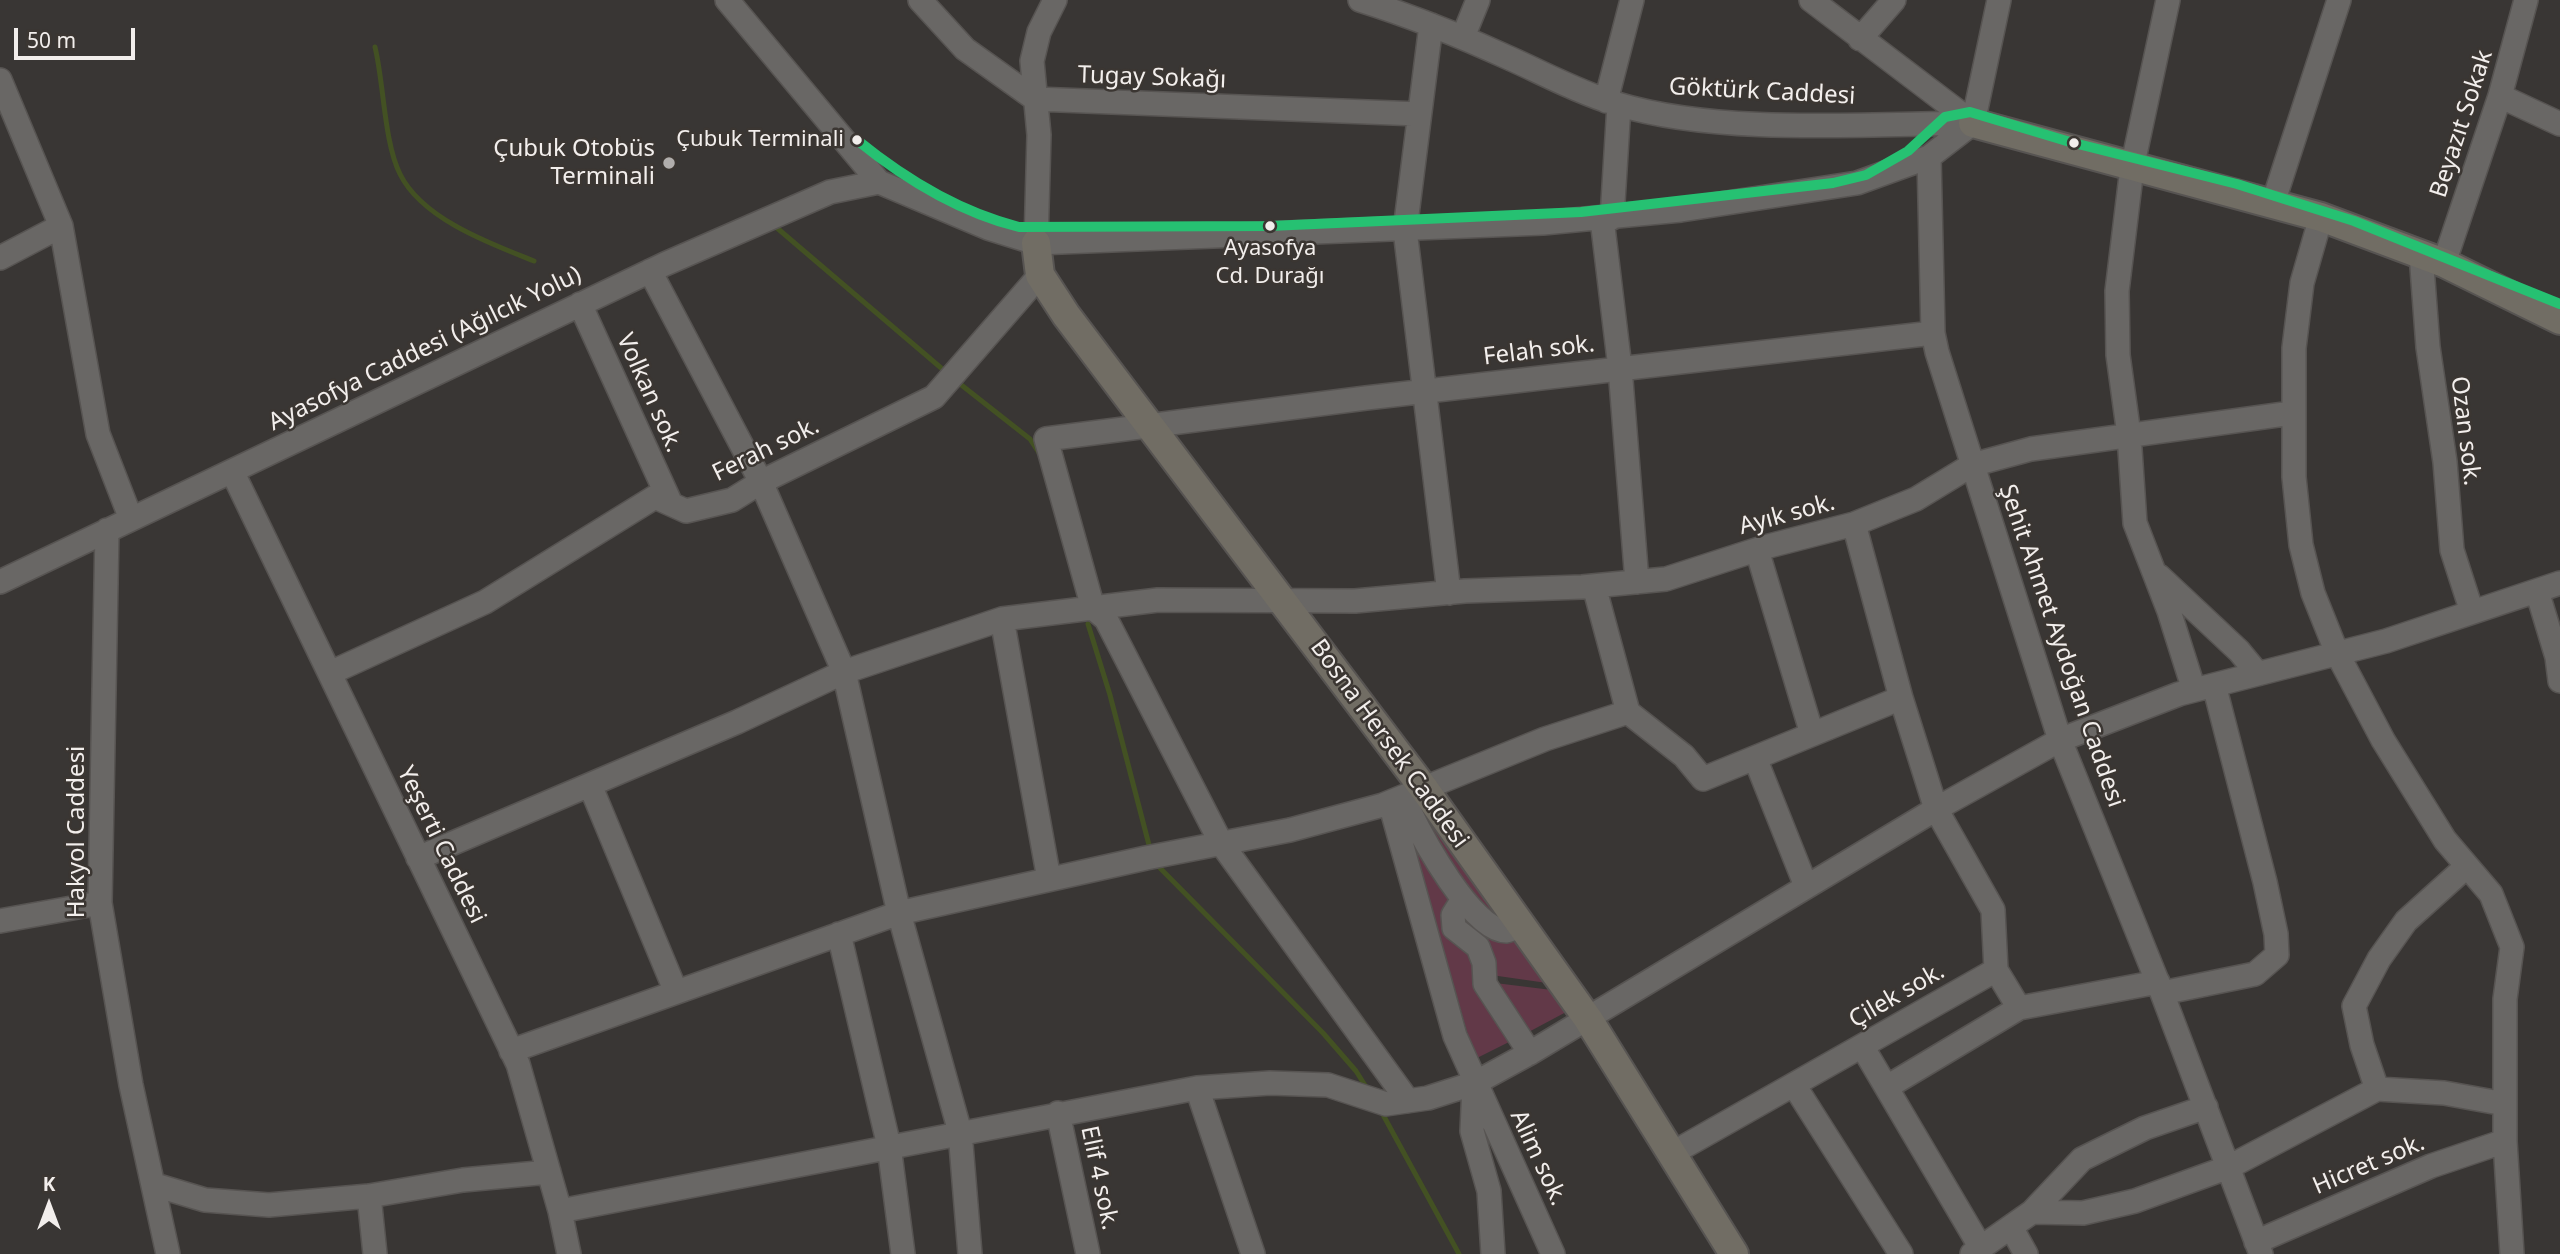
<!DOCTYPE html>
<meta charset="utf-8">
<style>
body{margin:0}
#map{position:relative;width:2560px;height:1254px;overflow:hidden;background:#393634;font-family:"Noto Sans",sans-serif}
canvas{display:block}
.north{position:absolute;left:14px;top:1170px;width:70px;height:70px;-webkit-text-stroke:5px #3b3632;paint-order:stroke;rotate:0deg;font-size:19px;font-weight:700;line-height:28px;text-align:center;color:#f2eeec}
.north::after{content:'';display:block;margin:auto;width:24px;height:32px;background:#f2eeec;clip-path:polygon(50% 0,100% 100%,50% 72%,0 100%)}
.scale{position:absolute;left:14px;top:28px;width:121px;height:32px;box-sizing:border-box;border:4px solid #f2eeec;border-top:0;padding-left:9px;font-size:21px;line-height:24px;white-space:nowrap;color:#f2eeec;-webkit-text-stroke:5px #3b3632;paint-order:stroke}
</style>
<div id="map">
<canvas width="2560" height="1254"></canvas>
<div class="north">K</div>
<div class="scale">50 m</div>
</div>
<script>
const g = document.querySelector('canvas').getContext('2d');
g.lineJoin = 'round';
function paint(path, color) {
  g.fillStyle = color;
  g.fill(path, 'evenodd');
}
function trace(path, color, width, dash) {
  g.strokeStyle = color;
  g.lineWidth = width;
  g.lineCap = dash ? 'butt' : 'round';
  g.setLineDash(dash || []);
  g.stroke(path);
}
function drawText(font, color, halo, rows, align = 'center') {
  g.font = font + ' "Noto Sans",sans-serif';
  g.lineWidth = 5;
  g.setLineDash([]);
  g.textBaseline = 'middle';
  g.strokeStyle = halo;
  g.fillStyle = color;
  for (const [text, x, y, turn = 0] of rows) {
    g.save();
    g.translate(x, y);
    g.rotate((+turn || 0) * Math.PI / 180);
    g.textAlign = isNaN(turn) ? turn : align;
    if (halo) g.strokeText(text, 0, 0);
    g.fillText(text, 0, 0);
    g.restore();
  }
}
paint(new Path2D(`
 M1421,809L1504,923L1466,898L1414,814Z
 M1405,819L1456,895L1463,942L1517,1038L1475,1059Z
 M1458,915L1515,939L1547,983L1491,975Z
 M1487,982L1552,990L1568,1011L1523,1035Z`), '#623948');
trace(new Path2D(`
 M375,47C384,84 384,142 400,174C422,219 491,244 534,261
 M777,228L947,373
 M955,380L1030,439L1041,456
 M1088,624L1110,695L1149,845
 M1160,868L1323,1033L1356,1071L1368,1090
 M1381,1111L1459,1254`), '#435123', 5);
const minor = new Path2D(`
 M727,0L879,182L988,228L1036,243L1543,223L1681,210L1857,183L1929,157L1973,123
 M920,0L965,49L1035,99L1419,114
 M1360,0C1411,16 1461,36 1509,58C1545,74 1580,93 1617,104C1719,135 1866,124 1973,123
 M1811,0L1973,123
 M2168,0L2132,168L2117,291L2118,355L2129,435L2135,523L2169,611L2194,690
 M1431,25L1405,230L1449,593
 M1463,37L1478,0
 M1860,39L1894,0
 M0,80L61,226L98,434L131,519
 M2500,96L2560,124
 M1606,101L1632,0
 M1973,123L1999,0
 M1929,157L1933,333L1937,352L2060,740L2162,993L2261,1254
 M2273,203L2339,0
 M2321,217L2302,283L2294,348V477L2301,545L2313,593L2337,653L2383,740L2445,840L2491,894L2512,947L2505,999V1141L2512,1254
 M1612,218L1619,105
 M1602,219L1620,368L1637,582
 M1036,243L1039,135L1032,61L1039,32L1055,0
 M2421,254L2428,347L2445,462L2452,550L2472,612
 M0,258L61,226
 M2444,263L2500,96L2526,0
 M650,271L761,482L844,672L899,913L960,1132L970,1254
 M580,304L671,504
 M232,471L518,1064L560,1211L569,1254
 M1854,524L1901,698
 M107,530L100,903L131,1085L168,1254
 M1757,550L1812,734
 M2159,576L2239,651L2258,674
 M0,582L665,264L830,192L879,182
 M1594,586L1628,712
 M2537,591L2557,657L2560,681
 M1002,619L1049,879
 M330,673L485,602L655,497L686,511L732,500L761,482L934,397L1040,275
 M1755,758L1806,886
 M590,785L676,992
 M1390,803L1455,1036L1553,1254
 M1393,814L1409,810C1422,837 1472,931 1506,931C1511,930 1516,927 1521,925
 M418,858L737,722L844,672L1002,619L1158,600L1355,601L1465,591L1582,587L1666,579L1765,547L1854,524L1916,499L1972,465L2031,449L2292,413
 M1463,899L1453,915L1454,928L1478,947L1484,963L1485,984L1530,1053
 M0,921L100,903
 M839,934L889,1146L903,1254
 M2162,993L2255,974L2277,955L2276,934L2265,882L2214,685
 M2019,1008L2158,982
 M1862,1046L1981,1248
 M511,1051L899,913L1146,858L1290,830L1383,805L1545,739L1628,712L1684,756L1703,779L1901,698L1936,809L1993,910L1996,970L1671,1154
 M1794,1085L1901,1254
 M1474,1086L1472,1131L1489,1191L1493,1254
 M1887,1087L2019,1008L1996,970
 M1197,1088L1253,1254
 M2377,1089L2362,1045L2354,1006L2379,959L2406,921L2467,866
 M1408,1101L1221,843L1106,619L1093,608L1046,439L1366,398L1933,333
 M1058,1113L1088,1254
 M155,1185L205,1200L269,1205L369,1196L463,1180L549,1172
 M369,1196L375,1254
 M560,1211L1197,1088L1270,1083L1328,1085L1386,1104L1428,1098L1475,1083L1530,1053L1936,809L2060,740L2179,694L2386,641L2560,583
 M2032,1212L2083,1213L2135,1201L2229,1167L2377,1089L2444,1093L2505,1104
 M2011,1227L2026,1254
 M2256,1242L2431,1166L2505,1141
 M1972,1254L2032,1212L2082,1159L2145,1128L2206,1107`);
const major = new Path2D(`
 M1973,123L2321,217L2444,263L2560,320
 M1036,243L1040,275L1066,315L1425,790L1588,1019L1734,1254`);
trace(minor, '#575452', 26);
trace(major, '#575452', 32);
trace(minor, '#696765', 23);
trace(major, '#716d64', 28);
trace(new Path2D(`
 M857,140C905,179 959,212 1019,227L1270,226L1581,212L1833,183L1866,175L1908,151L1945,117L1970,112L2070,142L2237,184L2354,221L2560,304`), '#26c172', 10);
for (const [x, y, r, color] of [
 [857,140,6,"#f2eeec"],
 [2074,143,6,"#f2eeec"],
 [669,163,7,"#b1aeac"],
 [1270,226,6,"#f2eeec"]
]) {
  const dot = new Path2D();
  dot.arc(x, y, r, 0, 2 * Math.PI);
  g.fillStyle = color;
  g.fill(dot);
  trace(dot, '#3b3632', 2.5);
}
drawText('22px', '#f2eeec', '#3b3632', [
 ["Çubuk Terminali",844,140],
 ["Ayasofya",1270,249,"center"],
 ["Cd. Durağı",1270,277,"center"]
], 'right');
drawText('24px', '#f2eeec', '#3b3632', [
 ["Tugay Sokağı",1152,78,2],
 ["Göktürk Caddesi",1762,92,3],
 ["Beyazıt Sokak",2462,124,-72],
 ["Ayasofya Caddesi (Ağılcık Yolu)",425,349,-26],
 ["Felah sok.",1539,351,-7],
 ["Volkan sok.",649,393,66],
 ["Ozan sok.",2465,431,83],
 ["Ferah sok.",766,450,-26],
 ["Ayık sok.",1787,515,-15],
 ["Şehit Ahmet Aydoğan Caddesi",2061,646,71],
 ["Bosna Hersek Caddesi",1389,744,54],
 ["Hakyol Caddesi",77,832,-90],
 ["Yeşerti Caddesi",441,845,64],
 ["Çilek sok.",1897,996,-30],
 ["Alim sok.",1538,1158,65],
 ["Hicret sok.",2369,1165,-23],
 ["Elif 4 sok.",1099,1178,78]
]);
drawText('24px', '#f2eeec', '#3b3632', [
 ["Çubuk Otobüs",655,149],
 ["Terminali",655,177]
], 'right');
</script>
